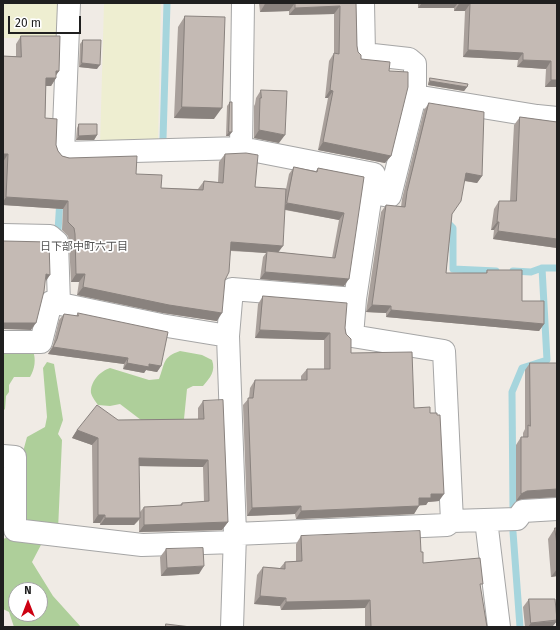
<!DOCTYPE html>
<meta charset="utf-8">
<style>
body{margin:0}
#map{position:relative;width:560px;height:630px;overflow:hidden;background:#f0ebe5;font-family:"Fira Sans",sans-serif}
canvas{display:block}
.frame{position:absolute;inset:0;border:4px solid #1f1f1f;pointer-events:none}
.north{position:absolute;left:8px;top:582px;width:40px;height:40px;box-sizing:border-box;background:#fff;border:1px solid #a5a5a5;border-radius:50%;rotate:0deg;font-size:11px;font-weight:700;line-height:16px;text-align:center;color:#1f1f1f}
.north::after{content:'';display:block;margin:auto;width:14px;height:18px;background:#cd0112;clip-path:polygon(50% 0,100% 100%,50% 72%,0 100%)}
.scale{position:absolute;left:8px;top:16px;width:73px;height:18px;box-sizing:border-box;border:2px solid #1f1f1f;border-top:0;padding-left:5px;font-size:12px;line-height:14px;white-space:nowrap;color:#1f1f1f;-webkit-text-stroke:3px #fff;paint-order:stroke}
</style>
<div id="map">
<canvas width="560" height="630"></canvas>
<div class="frame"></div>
<div class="north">N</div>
<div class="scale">20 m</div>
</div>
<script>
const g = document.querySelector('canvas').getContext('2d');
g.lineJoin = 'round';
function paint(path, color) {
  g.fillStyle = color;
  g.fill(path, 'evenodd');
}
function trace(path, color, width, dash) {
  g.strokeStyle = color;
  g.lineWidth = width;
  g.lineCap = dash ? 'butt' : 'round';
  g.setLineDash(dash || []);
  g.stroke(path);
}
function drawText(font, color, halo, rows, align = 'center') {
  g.font = font + ' "Fira Sans","Noto Sans JP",sans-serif';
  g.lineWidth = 3.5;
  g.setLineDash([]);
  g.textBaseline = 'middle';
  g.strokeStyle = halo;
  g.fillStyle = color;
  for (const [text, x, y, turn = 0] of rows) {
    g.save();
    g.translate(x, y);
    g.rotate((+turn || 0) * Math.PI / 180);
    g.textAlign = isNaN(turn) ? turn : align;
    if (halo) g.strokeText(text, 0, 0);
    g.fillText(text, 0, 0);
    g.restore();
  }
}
paint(new Path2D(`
 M3,3H61L60,38H3Z
 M104,3H161L158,143L100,145Z`), '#eeeed1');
paint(new Path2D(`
 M3,349L33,350C36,360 35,368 30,377H14L9,385V392L6,396L5,409L3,411Z
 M180,351L202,355L212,360C216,371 210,378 203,386H193L187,389L184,419L174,423L141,420L120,404L110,406L98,405C96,402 92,397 91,393C90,382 100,371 110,368L149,380L159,379C165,364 162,357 180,351Z
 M47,362L54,364L63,420L58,434L62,440L58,530L27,526L24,519V448L27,437L45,427L47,417L43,368Z
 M6,538L42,543L32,562L53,596L81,627H14L9,612L3,609V539ZM16,590H40V614H16Z`), '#aecf9a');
trace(new Path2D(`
 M163,139L167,3
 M445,220L453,228V269L496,271
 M58,231L60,199
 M513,271L531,272L542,268
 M513,508L512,392L522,368L547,360L542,268H557
 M513,532L520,627`), '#a6d5dd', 7);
const street = new Path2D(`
 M69,3L63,153L241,148L374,174L355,299
 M363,3L364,54L409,59L415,64V96L390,196L371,193
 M415,96L537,116L557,118
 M241,148L243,3
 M3,235L50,236L57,242L59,304
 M3,342H41L51,302L161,325L228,336
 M3,456L15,457V530L142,545L235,542
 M486,520L499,627
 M235,534L447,525L452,521
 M232,627L235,534L228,336L232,289L355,299L352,336L444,351L452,521L517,519L523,511L557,509`);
trace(street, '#a6a6a6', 24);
trace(street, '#fff', 22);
paint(new Path2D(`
 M259,3H356L357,46L358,52L361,59L389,71L391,156L385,163L318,150L328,98H325L329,61L334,53V14L289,15V11L260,12Z
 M418,3H557V87H545L546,69L517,67L518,60L463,57L465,11H454V8H418Z
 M185,16L214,119L174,118L178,27Z
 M21,36L59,71L56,75V78L51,86H46L45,118L56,145L58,151L62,156L136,174L161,188L198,189L204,181L218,182L219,162L225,154L255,187L286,189L289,174L294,167L316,171L318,168L364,177L344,286L260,279L263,257L266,253L231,251L217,321L163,313L77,295L79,282H71L69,242L68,236L62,230L63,209L3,205V56H16V44ZM285,210L339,220L332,258L278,252Z
 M83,40L97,69L79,67L80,44Z
 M430,78L467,87L464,91L428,85V83Z
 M261,90L279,143L254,138V106L255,104L256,98Z
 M230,102L229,136H226L227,106Z
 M429,103L482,176L477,183L464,181L452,214L446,273H486L487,270L522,301L544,324L539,331L386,317V313L366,312L381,212L386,205L401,207L402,199L424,110Z
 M520,117L557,122V248L493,239L494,230H491L494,209L499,201H510L514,125Z
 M79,124L97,135L94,140H76L77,128Z
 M263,296L345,328L351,353L414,408L439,501L428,502L426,505H419L414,514L296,519L295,514L247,516L243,405L249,398L250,388L255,380H301V376L307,369H324V340L255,338L258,304Z
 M78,313L161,366L157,372L146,370L144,373L123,369L124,364L48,354L53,345L59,320L64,314L76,316Z
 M530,363L556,497L522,499L516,501V445L521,437H523V433L525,429V370Z
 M203,401L228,522L222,530L139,532V520L134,525H100V523H93L92,445L72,438L77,430L118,420L198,419V408ZM139,466L203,467L204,502L182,503L180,505L144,507L140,512Z
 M555,528H557V576L551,577L548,539Z
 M301,536L421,552L423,563L480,587L487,627H365V608L281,610L280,606L254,604L257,575L263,567L280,568L285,562L296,561V544Z
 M166,549L199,574L161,576L160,557Z
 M529,599L557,621L552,627H525L523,607Z`), '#a9a09b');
paint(new Path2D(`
 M295,3L289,11L260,12L265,4Z
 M422,3H458L454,8H418Z
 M459,4H470L465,11H454Z
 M340,6L334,14L289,15L295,8Z
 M468,50L523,53L518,60L463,57Z
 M523,60L551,61L546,69L517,67Z
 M82,63L100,65L97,69L79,67Z
 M56,71H59L54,78H56L51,86H41L46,78Z
 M551,80H557V87H545Z
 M430,81L467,87L464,91L428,85Z
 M330,90L333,91L328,98H325Z
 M182,107L222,108L214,119L174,118Z
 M259,130L285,135L279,143L254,138Z
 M229,132H232L229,136H226Z
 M97,135L94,140H76L79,136Z
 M323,142L391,156L385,163L318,150Z
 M3,154H8L3,162Z
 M466,173L482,176L477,183L461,180Z
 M6,197L68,201L63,209L3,205V202Z
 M287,203L344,213L339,220L282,209Z
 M497,222H499L494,230H491Z
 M498,231L557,239V248L493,239Z
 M231,242L283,246L277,254L267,251L266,253L226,250Z
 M265,272L349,279L344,286L260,279Z
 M46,274L50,275L46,281Z
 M76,274H85L79,282H71Z
 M83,287L222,313L217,321L163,313L77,295Z
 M372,305L391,306L386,313L366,312Z
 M391,310L544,324L539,331L386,317Z
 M3,323H36L31,330L3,329Z
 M260,330L330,333L324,340L255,338Z
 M53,347L128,358L124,364L48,354Z
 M127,363L149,364L161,366L157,372L146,370L144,373L123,369Z
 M77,430L98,438L92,445L72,438Z
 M139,458L208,460L203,467L134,466Z
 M557,489V497L522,499L516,501L521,494L527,491Z
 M431,494H444L439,501L428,502L426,505L413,506L419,498Z
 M301,506L295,514L247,516L252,508Z
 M419,506L414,514L296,519L301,511Z
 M98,515H105L100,523H93Z
 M105,518H140L134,525H100Z
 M228,522L222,530L139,532L144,525Z
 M204,566L199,574L161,576L167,568Z
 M557,569V576L551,577Z
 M260,596L286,598L280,606L254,604Z
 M370,600L365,608L281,610L286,602Z
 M557,621L552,627H528L531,623Z`), '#89827e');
const building = new Path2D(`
 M265,3H356L357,46L358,52L361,55V59L390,62L389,71L408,72V87L391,156L323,142L333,91L330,90L334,53L339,54L340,6L295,8V3L265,4Z
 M459,3H557V80H551V61L523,60V53L468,50L470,4H459Z
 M185,16L225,17L222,108L182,107Z
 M21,36H60L59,71H56V78H46L45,118L57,119L56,145L58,151L62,156L69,158L137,156L136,174L162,175L161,188L203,190L204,181L223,183L225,154L246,153L258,155L255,187L286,189L283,246L231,242L229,272L225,280L222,313L169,305L83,287L85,274H76L75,234L74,228L68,222V201L6,197L8,154H3V56L21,57Z
 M83,40H101L100,65L82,63Z
 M430,78L468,84L467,87L430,81Z
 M261,90L287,91L285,135L259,130L260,98H261Z
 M230,102H232V132H229Z
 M429,103L484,112L482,176L466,173L461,201L452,214L446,273H487V270H522V301H544V324L391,310V306L372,305L386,205L405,207L407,192Z
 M520,117L557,122V239L498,231L499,222H497L499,201H516Z
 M79,124H97V135L79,136Z
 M294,167L317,172L318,168L364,177L349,279L265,272L267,251L335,258L344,213L287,203Z
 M3,241L49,242L50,275L46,274L44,291L36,323H3Z
 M263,296L347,303L345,328L346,334L351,339V353L412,352L414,408L430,407V413H437V415H440L444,494H431V498H419V506L301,511V506L252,508L248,398H253L255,380H307V369H330V333L260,330Z
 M78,313L168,332L161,366L149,364V367L127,363L128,358L53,347L57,339L64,314L78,316Z
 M530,363H557V489L527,491L521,494V437H528V425L530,426Z
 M223,400L228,522L144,525V507L182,505V503L209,501L208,460L139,458L140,518H105V515H98V438L77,430L97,405L118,420L204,419L203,401Z
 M555,528H557V544Z
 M420,531L421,552H423V563L480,558L483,584H480L487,627H371L370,600L286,602V598L260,596L263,567L285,569V562L302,561L301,536Z
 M203,548L204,566L167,568L166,549Z
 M529,599H555L557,620L531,623Z
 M166,624L191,627H166Z`);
paint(building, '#c4bab4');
trace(building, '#89827e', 1);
drawText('11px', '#525252', '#fff', [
 ["日下部中町六丁目",84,247]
]);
</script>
